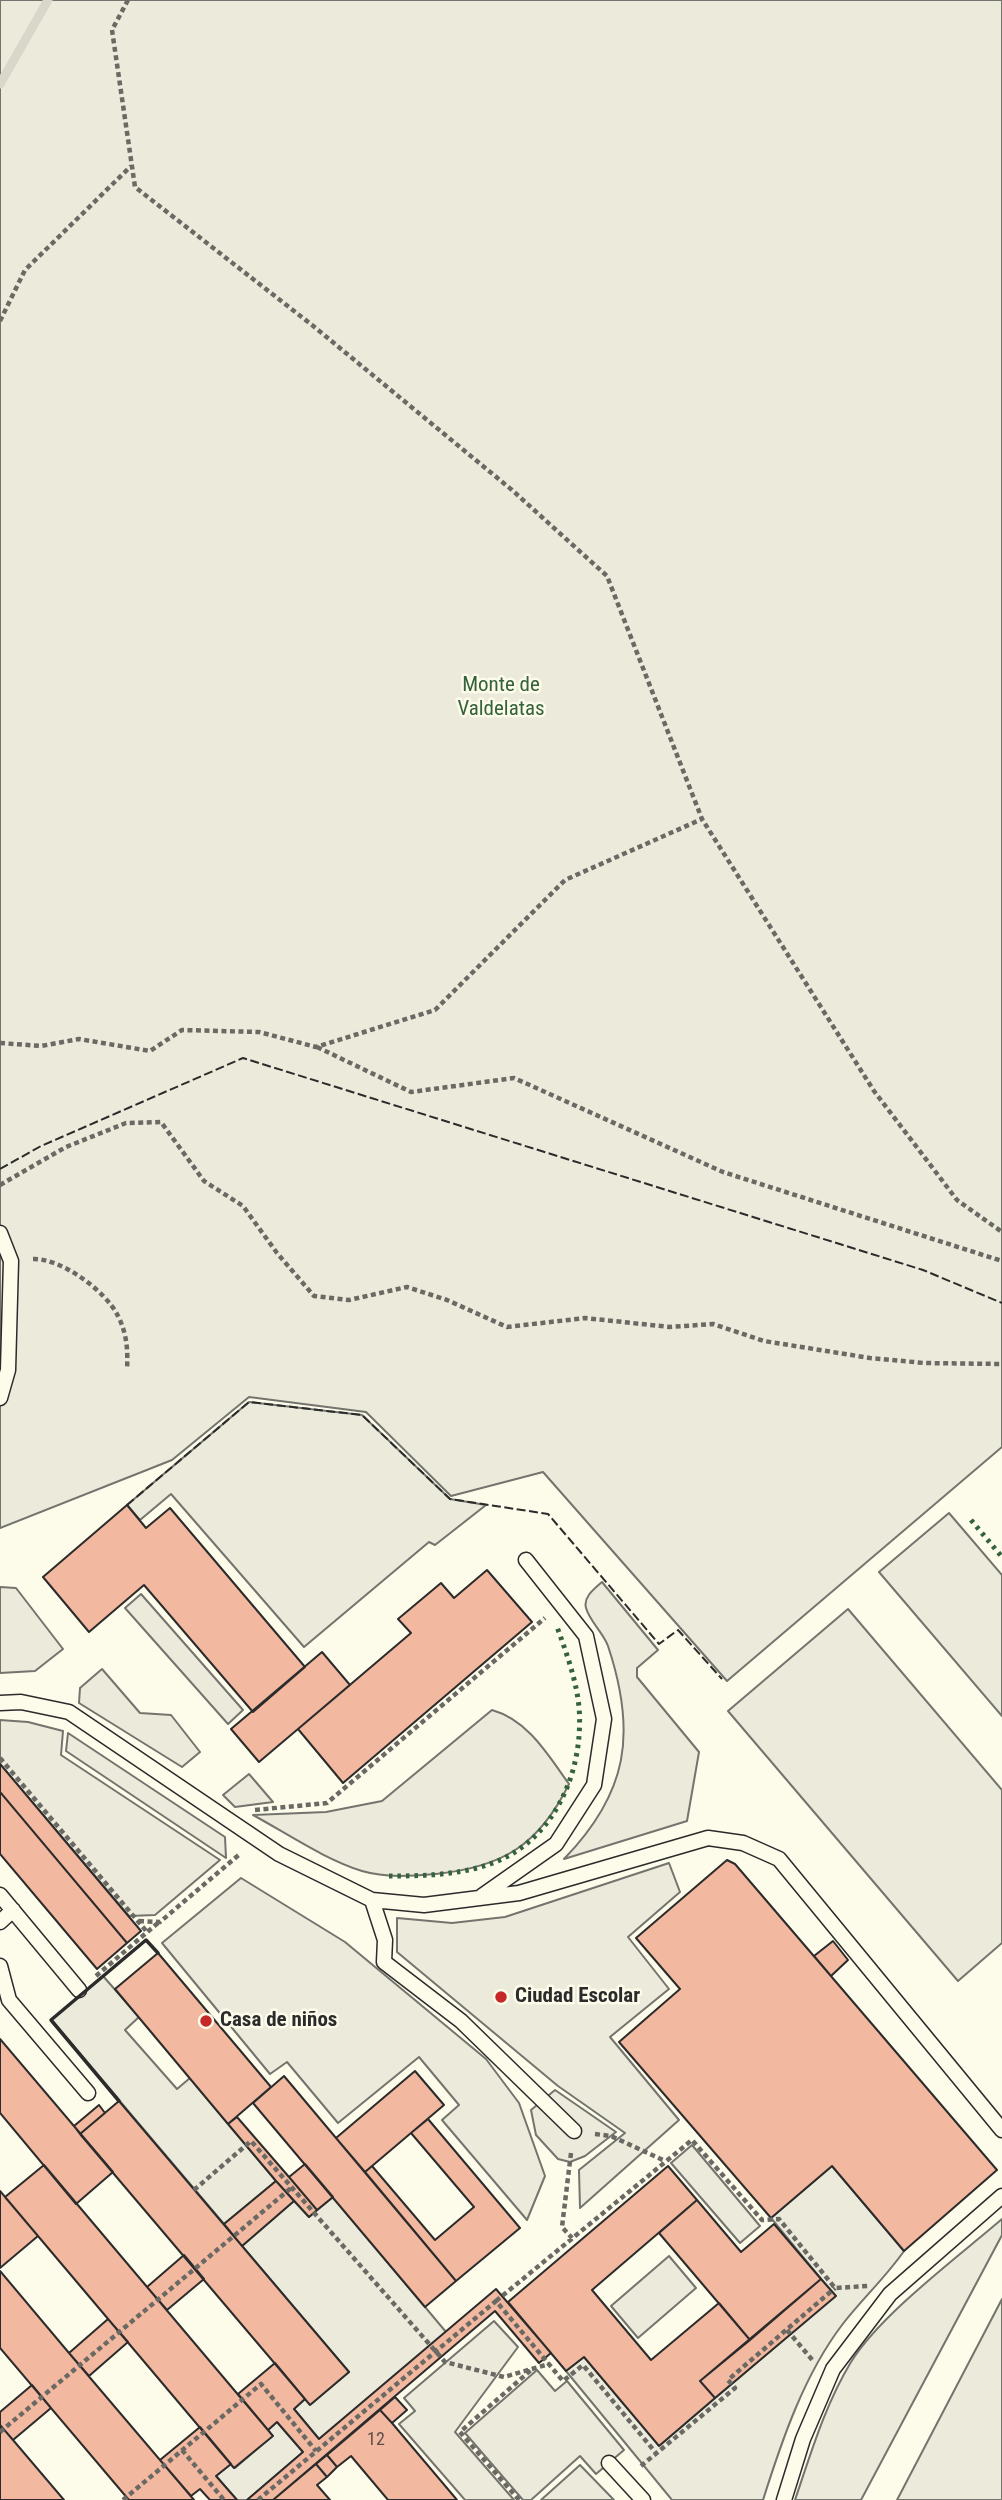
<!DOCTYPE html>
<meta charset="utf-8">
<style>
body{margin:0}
canvas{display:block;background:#fdfbea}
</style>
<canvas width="1002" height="2500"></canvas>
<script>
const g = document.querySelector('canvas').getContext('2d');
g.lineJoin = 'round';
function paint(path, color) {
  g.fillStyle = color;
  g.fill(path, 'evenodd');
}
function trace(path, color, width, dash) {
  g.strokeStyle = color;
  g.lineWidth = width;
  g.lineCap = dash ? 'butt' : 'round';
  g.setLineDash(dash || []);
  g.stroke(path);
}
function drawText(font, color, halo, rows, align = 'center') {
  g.font = font + ' "Roboto Condensed",sans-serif';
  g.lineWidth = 5;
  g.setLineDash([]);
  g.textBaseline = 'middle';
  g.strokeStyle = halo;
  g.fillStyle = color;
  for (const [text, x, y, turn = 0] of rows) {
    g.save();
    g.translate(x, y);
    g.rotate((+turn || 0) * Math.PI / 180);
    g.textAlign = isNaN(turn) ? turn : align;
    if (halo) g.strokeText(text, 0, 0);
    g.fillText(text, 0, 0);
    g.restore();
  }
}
const green = new Path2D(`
 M0,0H1002V1447L727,1681L543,1472L451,1496L366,1412L249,1397L172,1460L0,1528Z
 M249,1402L362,1415L450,1499L486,1505L435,1545L429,1542L304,1647L171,1494L140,1520L127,1505Z
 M949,1513L1002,1575V1716L879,1572Z
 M602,1582L658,1650L637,1668V1677L699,1752L687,1821L564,1859C628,1793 637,1733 608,1646C603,1632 590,1622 586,1608C583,1597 594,1589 602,1582Z
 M0,1587L16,1588L63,1649L35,1671L0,1673Z
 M848,1609L1002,1790V1943L958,1981L728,1711Z
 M102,1669L140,1713L171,1715L200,1752L182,1767L79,1703L80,1688Z
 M492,1710C528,1720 548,1755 569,1784C539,1845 503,1867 436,1874C412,1876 386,1878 362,1871C324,1859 288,1834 253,1815L326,1812L382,1801Z
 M0,1720L28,1722L63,1731L61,1755L220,1860L155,1915L129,1916L0,1764Z
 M249,1774L273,1802L235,1807L223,1795Z
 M669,1863L680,1892L628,1937L669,1989L610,2037L679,2120L580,2208L579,2170L625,2133L558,2086L397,1952V1918L452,1923L505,1917Z
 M241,1878L345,1942L486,2059L519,2103L545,2176L527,2220L442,2120L459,2105L419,2057L338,2123L287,2062L270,2074L162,1943Z
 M103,1976L139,2017L125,2030L177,2089L190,2078L276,2181L224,2224L51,2020Z
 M692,2145L760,2226L740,2243L671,2163Z
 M832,2166L904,2251C886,2277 862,2299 842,2325C804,2375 782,2440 763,2500H672L566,2371L584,2357L660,2445L835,2296L771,2218Z
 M333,2197L446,2332L319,2439L294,2409L305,2399L311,2404L349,2372L242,2246L294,2201L309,2217Z
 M1002,2219V2235L861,2500H795C811,2453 825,2405 851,2362C881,2314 958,2257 1002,2219Z
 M669,2256L696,2288L638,2338L611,2306Z
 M1002,2299V2500H897Z
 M494,2321L518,2347L455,2432L514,2500H465L399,2424L415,2411L404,2398Z
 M277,2422L303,2452L247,2500H237L216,2476L231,2464L235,2468L272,2436L268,2430Z
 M580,2465L614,2500H541Z`);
paint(green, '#ecebdb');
trace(green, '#74746e', 2);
const parking = new Path2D(`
 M141,1594L243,1710L228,1724L125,1608Z
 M68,1733L225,1837L226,1858L66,1751Z
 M555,2090L616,2132L585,2156L570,2162L558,2159L536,2135L531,2110Z
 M537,2370L555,2391L567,2381L624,2450L596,2474L580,2456L531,2500H523L465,2433Z`);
paint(parking, '#eceadb');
trace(parking, '#74746e', 2);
trace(new Path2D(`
 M0,84L48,0`), '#d8d7c9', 9);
const building = new Path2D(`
 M127,1505L146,1528L170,1508L305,1667L253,1712L144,1585L89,1632L43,1577Z
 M487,1570L532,1622L343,1783L298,1729L411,1633L398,1619L441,1583L454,1598Z
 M322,1652L350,1685L259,1762L231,1729Z
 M0,1764L141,1931L127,1943L0,1792Z
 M0,1792L127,1943L97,1969L0,1854Z
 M727,1860L735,1864L997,2170L904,2251L832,2166L771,2218L619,2042L680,1989L636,1938Z
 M833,1941L848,1960L831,1976L814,1956Z
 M158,1953L271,2087L228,2124L115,1989Z
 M0,2039L113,2172L76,2204L0,2113Z
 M415,2071L444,2105L365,2172L336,2138Z
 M284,2076L456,2281L425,2307L253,2103Z
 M119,2101L349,2372L310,2405L80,2134Z
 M99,2105L105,2113L80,2134L74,2126Z
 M237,2117L289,2177L317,2210L309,2217L276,2181L228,2124Z
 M428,2119L520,2228L456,2281L365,2172L372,2166L435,2240L474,2207L411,2133Z
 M305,2164L333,2197L317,2210L289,2177Z
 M44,2165L273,2436L234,2468L5,2197Z
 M668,2166L697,2200L592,2290L651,2360L719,2303L750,2340L700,2381L715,2398L659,2446L584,2357L566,2371L508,2302Z
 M276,2181L294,2201L242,2246L224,2224Z
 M0,2191L38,2236L0,2268Z
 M697,2200L741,2252L774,2224L821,2279L750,2340L659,2233Z
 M184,2255L204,2279L167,2310L147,2287Z
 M0,2271L69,2353L194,2500H129L123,2493L0,2348Z
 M821,2279L836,2296L715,2398L700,2381Z
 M496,2289L551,2353L539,2363L495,2311L273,2500H247L303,2452L277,2422L268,2430L238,2394L275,2363L305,2399L294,2409L319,2439Z
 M108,2319L128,2342L89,2376L69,2353Z
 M32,2385L51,2408L13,2440L0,2425V2412Z
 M395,2397L407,2410L392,2423L380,2410Z
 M380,2410L392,2423L457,2500H388L351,2456L337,2467L327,2455Z
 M0,2425L13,2440L64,2500H0Z
 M200,2427L231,2464L216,2476L237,2500H210L200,2489L191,2496L160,2460Z
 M327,2455L337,2467L327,2477L316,2464Z
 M316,2464L327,2477L317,2485L330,2500H273Z`);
paint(building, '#f2b8a0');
trace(building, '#2b2b2b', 2);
const service = new Path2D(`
 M0,1233L11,1261L8,1370L0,1398
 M0,1703L21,1702L69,1712L279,1854L372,1900L424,1905L519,1893L708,1838L743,1843L779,1859L1002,2130
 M0,1895L79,1990
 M482,1896L556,1844L594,1785L604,1719L586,1636L526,1560
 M372,1900L385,1940L384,1962L461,2021L574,2131
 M0,1922L13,1910
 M0,1966L9,2000L88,2093
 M609,2463L643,2500
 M784,2500L803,2439L833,2369L890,2294L1002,2196`);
trace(service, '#2b2b2b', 17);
trace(new Path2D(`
 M128,0L112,30L135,187L312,325L512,490L607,576L702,819L874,1091L957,1200L1002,1232
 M0,321L25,270L131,166
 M0,1043L41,1046L79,1039L150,1051L182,1030L259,1032L316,1047L435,1010L565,880L702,819
 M317,1047L411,1092L514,1078L723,1172L1002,1261
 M0,1185L66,1147L126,1123L161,1122L204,1181L243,1206L277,1253L314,1296L349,1300L407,1287L447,1300L507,1327L585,1318L670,1327L713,1324L764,1341L870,1358L924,1363L1002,1364
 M33,1259C61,1258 106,1291 118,1316C127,1334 128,1350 127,1370
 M0,1758L147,1932
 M255,1810L327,1803L545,1618
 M139,1921L160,1922L241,1853
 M96,1976L159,1922
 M595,2134L611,2136L665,2161
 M571,2153L562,2227L572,2238
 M194,2190L251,2141L445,2362L504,2377L549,2364
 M496,2301L692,2140L762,2220L779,2219L835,2288L868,2286
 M787,2330L814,2362
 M0,2432L291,2188
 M182,2450L224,2500
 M641,2466L735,2388L728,2380L835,2288
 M123,2500L261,2384L316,2451
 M258,2500L496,2301L563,2381L583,2365L656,2453
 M519,2500L460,2432L531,2370`), '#6a6964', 4.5, [5, 3.5]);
trace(service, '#fdfbea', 14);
trace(new Path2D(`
 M971,1520L1002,1557
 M389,1876C426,1876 466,1875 500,1860C558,1834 584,1767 579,1707C576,1678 566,1652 556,1624`), '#34623c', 5, [3.5, 5]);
trace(new Path2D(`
 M0,1169L41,1146L243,1058L923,1270L1002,1303
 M127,1505L249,1402L362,1415L450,1499L548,1514L659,1644L678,1630L722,1679`), '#2b2b2b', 2, [9, 3.5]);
trace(new Path2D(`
 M119,2101L51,2020L146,1940L158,1953`), '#2b2b2b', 3.5);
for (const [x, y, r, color] of [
 [501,1997,7,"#c62828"],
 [206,2021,7,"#c62828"]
]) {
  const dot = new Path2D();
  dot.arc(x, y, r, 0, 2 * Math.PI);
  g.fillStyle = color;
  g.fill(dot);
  trace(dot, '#fdfbea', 2.5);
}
drawText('18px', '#5d4e48', null, [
 ["12",376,2440]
]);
drawText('21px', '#34623c', '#fdfbea', [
 ["Monte de",501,686],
 ["Valdelatas",501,710]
]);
drawText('bold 21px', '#2b2b2b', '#fdfbea', [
 ["Ciudad Escolar",515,1997],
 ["Casa de niños",220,2021]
], 'left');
</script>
